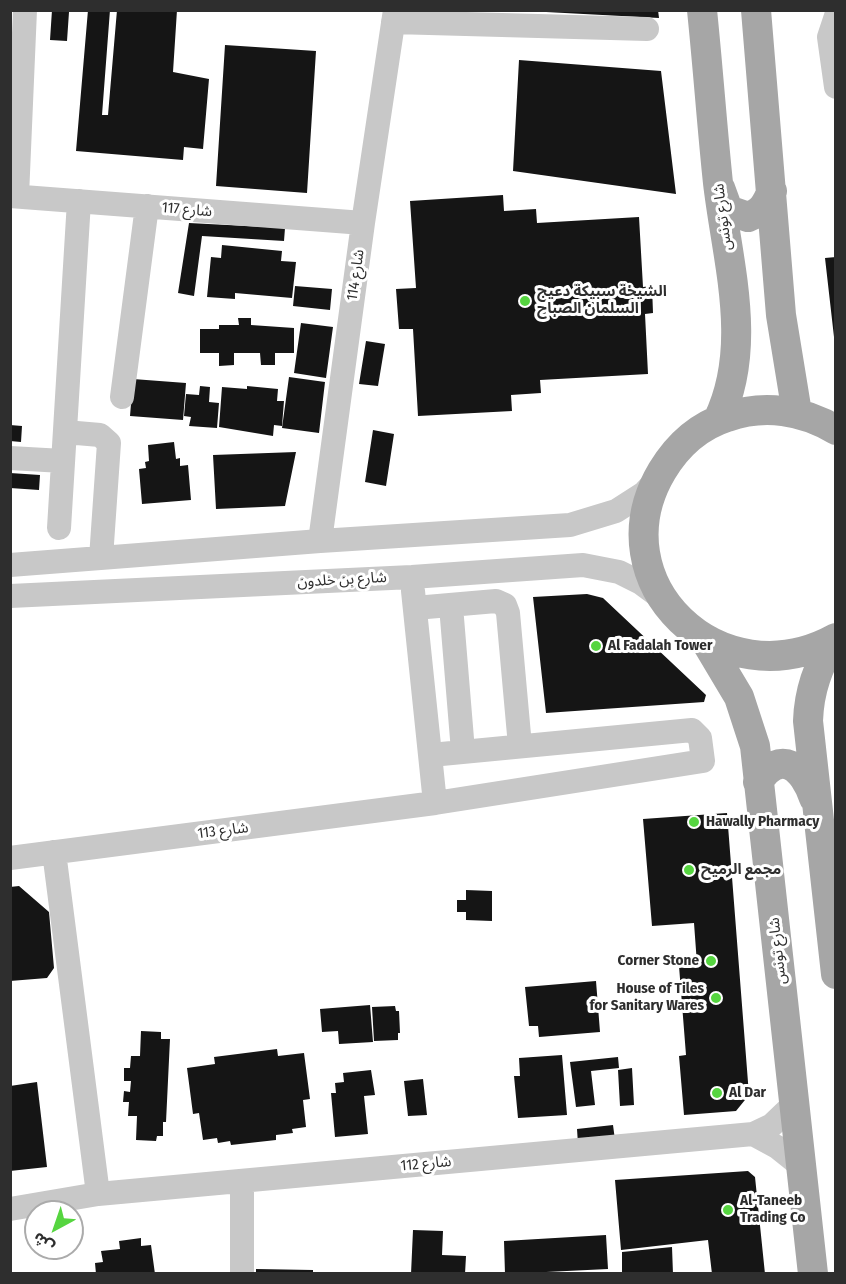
<!DOCTYPE html>
<meta charset="utf-8">
<style>
body{margin:0}
#map{position:relative;width:846px;height:1284px;overflow:hidden;background:#fff;font-family:"Fira Sans Condensed","Noto Sans Arabic",sans-serif}
canvas{display:block}
.frame{position:absolute;inset:0;border:12px solid #2e2e2e;pointer-events:none}
.north{position:absolute;left:24px;top:1200px;width:60px;height:60px;box-sizing:border-box;background:#fff;border:2px solid #ababab;border-radius:50%;rotate:220deg;font-size:16px;font-weight:700;line-height:24px;text-align:center;color:#2e2e2e}
.north::after{content:'';display:block;margin:auto;width:21px;height:27px;background:#56d540;clip-path:polygon(50% 0,100% 100%,50% 72%,0 100%)}
</style>
<div id="map">
<canvas width="846" height="1284"></canvas>
<div class="frame"></div>
<div class="north">ش</div>
</div>
<script>
const g = document.querySelector('canvas').getContext('2d');
g.lineJoin = 'round';
function paint(path, color) {
  g.fillStyle = color;
  g.fill(path, 'evenodd');
}
function trace(path, color, width, dash) {
  g.strokeStyle = color;
  g.lineWidth = width;
  g.lineCap = dash ? 'butt' : 'round';
  g.setLineDash(dash || []);
  g.stroke(path);
}
function drawText(font, color, halo, rows, align = 'center') {
  g.font = font + ' "Fira Sans Condensed","Noto Sans Arabic",sans-serif';
  g.lineWidth = 6;
  g.setLineDash([]);
  g.textBaseline = 'middle';
  g.strokeStyle = halo;
  g.fillStyle = color;
  for (const [text, x, y, turn = 0] of rows) {
    g.save();
    g.translate(x, y);
    g.rotate((+turn || 0) * Math.PI / 180);
    g.textAlign = isNaN(turn) ? turn : align;
    if (halo) g.strokeText(text, 0, 0);
    g.fillText(text, 0, 0);
    g.restore();
  }
}
paint(new Path2D(`
 M52,10L69,12L67,41L50,40Z
 M88,10H110L102,115H108L117,10H177L173,72L209,79L203,149L184,147L183,160L76,151Z
 M546,10H658L659,18L546,12Z
 M225,45L316,51L307,193L216,186Z
 M519,60L661,71L676,194L513,171Z
 M503,195L504,211L536,209L537,223L639,217L643,287L652,286L653,313L645,314L648,374L540,380L541,393L511,395L512,411L418,416L413,329H399L396,289L416,288L410,201Z
 M189,223L285,228L284,241L202,236L194,296L178,293Z
 M222,245L282,251L281,261L296,262L292,298L235,293V299L207,297L211,257L221,258Z
 M836,257V337H834L825,258Z
 M295,286L332,289L330,310L293,306Z
 M238,318H251V325L294,328V353H275V365H261L260,353H234V365L219,366V353H200V329H219V325H239Z
 M301,323L333,327L326,378L294,373Z
 M366,341L385,344L378,386L359,384Z
 M289,377L325,382L319,433L282,428Z
 M133,379L186,383L183,420L130,416Z
 M200,386L210,387L209,402L219,403L217,428L189,426L191,417L184,416L186,394L199,395Z
 M247,386L278,389L277,401H284L282,426L274,425L273,436L219,427L222,387L247,389Z
 M10,425L22,426L21,442L10,441Z
 M373,430L394,434L386,486L365,482Z
 M174,442L176,459L180,458V466L188,465L191,500L142,504L139,469L146,468L145,462L149,461L148,445Z
 M296,452L285,506L216,509L213,455Z
 M10,473L40,475L39,490L10,488Z
 M587,594L603,598L706,695L704,702L546,713L533,597Z
 M727,813L749,1095L736,1111L684,1115L679,1056L686,1055L679,966L697,964L694,923L652,926L643,819Z
 M19,886L49,912L54,968L47,978L10,981V887Z
 M466,890L492,891V921L466,920V912H457V900H466Z
 M596,981L600,1032L539,1037L538,1026H529L525,987Z
 M370,1005L373,1042L339,1044L338,1031L322,1032L320,1009Z
 M395,1006L396,1011H399L400,1033H398V1040L374,1041L372,1007Z
 M141,1031L161,1032V1039H170L166,1122H163V1136H157L156,1141L136,1140L137,1116H128L129,1102H123L124,1091L130,1092L131,1081H124V1068H130L131,1056H140Z
 M277,1049L278,1056L304,1053L310,1099L303,1100L306,1127L292,1129L293,1133L276,1135V1140L231,1145L230,1141L218,1143L217,1138L203,1140L199,1113L193,1114L187,1068L215,1064L214,1057Z
 M562,1055L567,1115L518,1118L514,1076H520L519,1058Z
 M618,1057L619,1068L591,1071L595,1105L576,1107L570,1062Z
 M632,1068L634,1105L620,1106L618,1070Z
 M371,1070L375,1095L364,1096L368,1134L335,1137L331,1093H336L335,1083L344,1082L343,1073Z
 M423,1079L427,1115L408,1116L404,1081Z
 M37,1082L47,1167L10,1171V1086Z
 M613,1125L615,1140L578,1144L577,1129Z
 M748,1171L755,1177L765,1274H712L708,1240L621,1250L615,1180Z
 M413,1230L443,1231L442,1255L466,1256L465,1274H411Z
 M606,1235L608,1269L505,1274L504,1241Z
 M141,1238V1246L151,1245L155,1274H96L95,1263L103,1262L101,1251L120,1249L119,1241Z
 M672,1247L673,1274H622V1252Z
 M256,1269L313,1270V1274H256Z`), '#151515');
trace(new Path2D(`
 M836,16L829,37L836,87
 M393,22L647,29
 M10,196L363,223
 M17,196L25,10
 M122,397L147,206
 M65,432L100,435L109,443L101,558
 M10,458L63,461
 M59,528L79,201
 M320,541L363,223L395,10
 M10,565L320,541L570,525L616,511L644,493L655,481
 M413,591L435,803
 M10,596L412,577L583,565L619,572L641,583L664,600
 M451,606L463,751
 M415,608L496,601L505,605L508,613L520,746
 M54,852L98,1194
 M10,858L435,803L703,761L700,738L692,730L431,755
 M753,1134L777,1147L802,1167
 M242,1181V1274
 M10,1209L98,1194L753,1134L772,1125L795,1103`), '#c8c8c8', 24);
trace(new Path2D(`
 M702,10C708,68 712,126 718,183C727,261 754,346 718,420
 M756,10L781,315L797,413
 M720,188L728,210L748,217C762,212 766,205 772,191
 M836,430C803,410 764,404 727,417C699,426 677,446 662,471C596,582 720,702 836,638
 M835,639C818,665 809,690 808,721L836,974
 M705,640L739,697L755,746L813,1274
 M758,782C781,747 804,768 814,798`), '#a6a6a6', 30);
for (const [x, y, r, color] of [
 [525,301,6,"#56d540"],
 [596,646,6,"#56d540"],
 [694,822,6,"#56d540"],
 [689,870,6,"#56d540"],
 [711,961,6,"#56d540"],
 [716,998,6,"#56d540"],
 [717,1093,6,"#56d540"],
 [728,1210,6,"#56d540"]
]) {
  const dot = new Path2D();
  dot.arc(x, y, r, 0, 2 * Math.PI);
  g.fillStyle = color;
  g.fill(dot);
  trace(dot, '#fff', 2);
}
drawText('15px', '#2e2e2e', '#fff', [
 ["شارع 117",187,210,5],
 ["شارع تونس",723,217,-97],
 ["شارع 114",356,275,-82],
 ["شارع بن خلدون",342,580,-3],
 ["شارع 113",223,831,-7],
 ["شارع تونس",778,951,-96],
 ["شارع 112",426,1164,-5]
]);
drawText('bold 15px', '#2e2e2e', '#fff', [
 ["الشيخة سبيكة دعيج",537,292],
 ["السلمان الصباح",537,309],
 ["Al Fadalah Tower",608,646],
 ["Hawally Pharmacy",706,822],
 ["مجمع الرميح",701,870],
 ["Corner Stone",699,961,"right"],
 ["House of Tiles",704,989,"right"],
 ["for Sanitary Wares",704,1006,"right"],
 ["Al Dar",729,1093],
 ["Al-Taneeb",740,1201],
 ["Trading Co",740,1218]
], 'left');
</script>
